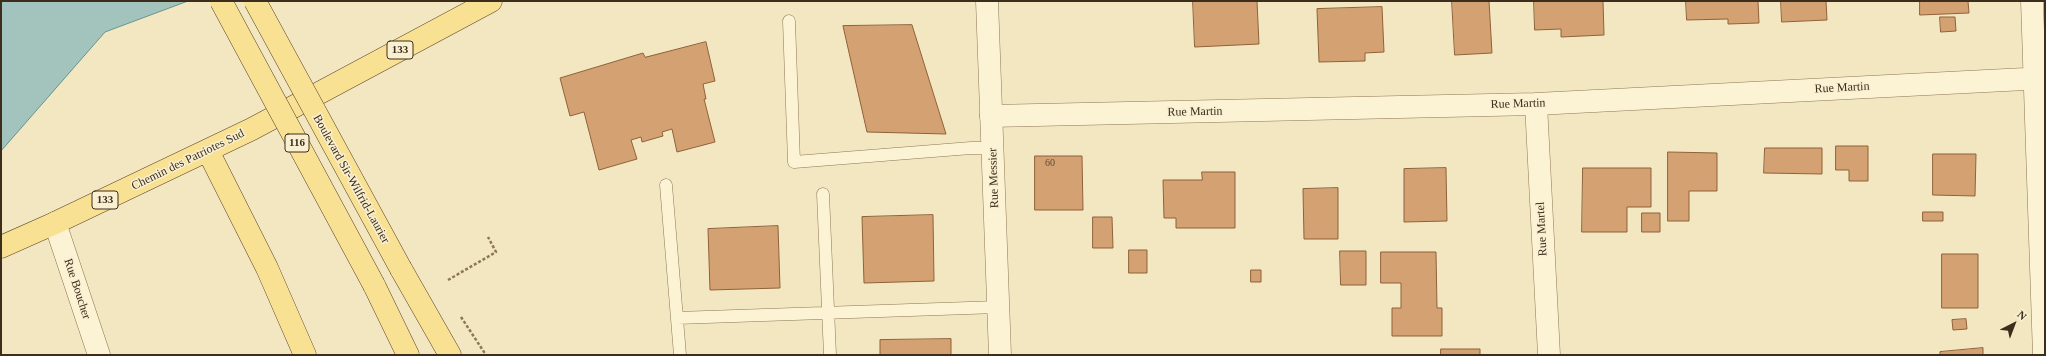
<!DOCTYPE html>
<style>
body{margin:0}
#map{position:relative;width:2046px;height:356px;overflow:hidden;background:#f2e7c0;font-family:Georgia,serif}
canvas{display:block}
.frame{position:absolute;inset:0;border:2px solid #3c2d1c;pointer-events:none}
.north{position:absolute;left:1994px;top:304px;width:40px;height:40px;-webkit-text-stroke:3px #f9f0d1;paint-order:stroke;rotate:42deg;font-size:11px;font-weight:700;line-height:16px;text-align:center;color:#3c2d1c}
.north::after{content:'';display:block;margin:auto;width:14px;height:18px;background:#3c2d1c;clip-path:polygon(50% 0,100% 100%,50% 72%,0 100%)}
</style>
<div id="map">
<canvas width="2046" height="356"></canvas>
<div class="frame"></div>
<div class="north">N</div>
</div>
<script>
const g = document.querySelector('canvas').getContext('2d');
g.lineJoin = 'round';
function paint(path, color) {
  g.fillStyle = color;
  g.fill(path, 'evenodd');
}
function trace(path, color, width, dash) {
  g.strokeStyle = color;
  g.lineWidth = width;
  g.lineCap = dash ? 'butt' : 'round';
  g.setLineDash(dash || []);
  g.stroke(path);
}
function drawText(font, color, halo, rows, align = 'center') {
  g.font = font + ' Georgia,serif';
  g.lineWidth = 3;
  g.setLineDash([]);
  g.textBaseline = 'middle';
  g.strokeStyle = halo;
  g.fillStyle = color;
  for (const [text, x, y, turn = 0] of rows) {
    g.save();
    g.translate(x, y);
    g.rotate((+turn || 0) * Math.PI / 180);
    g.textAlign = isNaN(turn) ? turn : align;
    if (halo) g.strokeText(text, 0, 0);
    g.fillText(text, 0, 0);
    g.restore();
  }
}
const water = new Path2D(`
 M1,1H188L105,32L1,151Z`);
paint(water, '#a3c4bd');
trace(water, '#69938c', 1);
const building = new Path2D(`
 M1193,1H1257L1259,44L1195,47Z
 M1452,1H1489L1492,53L1455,55Z
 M1534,1H1603L1604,35L1561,37V29L1535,30Z
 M1686,1H1758L1759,23L1728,24V19L1687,20Z
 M1781,1H1826L1827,20L1782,22Z
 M1920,1H1968L1969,13L1920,15Z
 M1382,7L1384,52L1365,53V61L1319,62L1317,9Z
 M1940,17H1955L1956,31L1941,32Z
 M912,25L946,134L867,132L843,26Z
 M706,42L715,81L703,84L706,99H704L715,142L677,152L672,129L662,132L663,136L642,142L641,137L631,140L637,159L599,170L584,112L570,116L560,78L643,53L645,57Z
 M1836,146H1868V181H1849V170H1836Z
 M1765,148H1822V174L1764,173Z
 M1668,152L1717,153V191H1689V221H1668Z
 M1933,154H1976L1975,196L1933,195Z
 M1035,156H1082L1083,210H1035Z
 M1446,168L1447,221L1404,222V169Z
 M1583,168H1651V207H1627V232H1582Z
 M1202,172H1235V228H1176V218H1164L1163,180H1202Z
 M1338,188V239H1304L1303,189Z
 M1923,212H1943V221H1923Z
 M1642,213H1660V232H1642Z
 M933,215L934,281L864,283L862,217Z
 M1093,217H1112L1113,248H1093Z
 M778,226L780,288L710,290L708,229Z
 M1129,250H1147V273H1129Z
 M1340,251H1366V285H1341Z
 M1381,252H1436L1437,308H1442V336H1392V308H1401V283H1381Z
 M1942,254H1978V308H1942Z
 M1251,270H1261V282H1251Z
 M1966,319L1967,329L1953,330L1952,320Z
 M951,339V355H880V340Z
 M1983,348V355H1940V352Z
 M1441,349H1480V355H1441Z`);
paint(building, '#d4a272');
trace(building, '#8f6139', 1);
const service = new Path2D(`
 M789,21L794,162L971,148H993
 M666,185L680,355
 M823,194L830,355
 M677,318L998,307`);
const minor = new Path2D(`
 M2032,1L2044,355
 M1536,104L1549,355
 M991,116L1536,104L2045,78
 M55,223L99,355`);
const tertiary = new Path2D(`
 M987,1L1000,355`);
const primary = new Path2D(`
 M208,151L267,268L305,355
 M1,247L55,223L252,129L491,1
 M401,269L450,355
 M374,285L408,355`);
trace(service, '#8d7756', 13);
trace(minor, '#8d7756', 23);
trace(tertiary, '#8d7756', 23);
trace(primary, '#5b442b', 23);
trace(new Path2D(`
 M448,280L496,252L488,237
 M461,317L486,355`), '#8d7756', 2.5, [3, 2]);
trace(service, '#fcf3d4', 12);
trace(minor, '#fcf3d4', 22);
trace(tertiary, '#fcf3d4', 22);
trace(primary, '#f9e194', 22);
const primaryBridge = new Path2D(`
 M221,1L374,285
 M255,1L401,269`);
trace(primaryBridge, '#5b442b', 23, []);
trace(primaryBridge, '#f9e194', 22);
drawText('10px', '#624a32', null, [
 ["60",1050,163]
]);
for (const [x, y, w] of [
 [400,50,26],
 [297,143,24],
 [105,200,26]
]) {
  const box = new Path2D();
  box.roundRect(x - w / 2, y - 9, w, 18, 3);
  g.fillStyle = '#f9f0d1';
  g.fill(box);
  trace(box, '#3c2d1c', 1);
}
drawText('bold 11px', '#3c2d1c', null, [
 ["133",400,50],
 ["116",297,143],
 ["133",105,200]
]);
drawText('12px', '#3c2d1c', '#f9f0d1', [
 ["Rue Martin",1842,88,-3],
 ["Rue Martin",1518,104,-2],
 ["Rue Martin",1195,112,-1],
 ["Chemin des Patriotes Sud",188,160,-26],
 ["Rue Messier",994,178,-92],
 ["Boulevard Sir-Wilfrid-Laurier",351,179,61],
 ["Rue Martel",1542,229,-93],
 ["Rue Boucher",77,289,72]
]);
</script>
